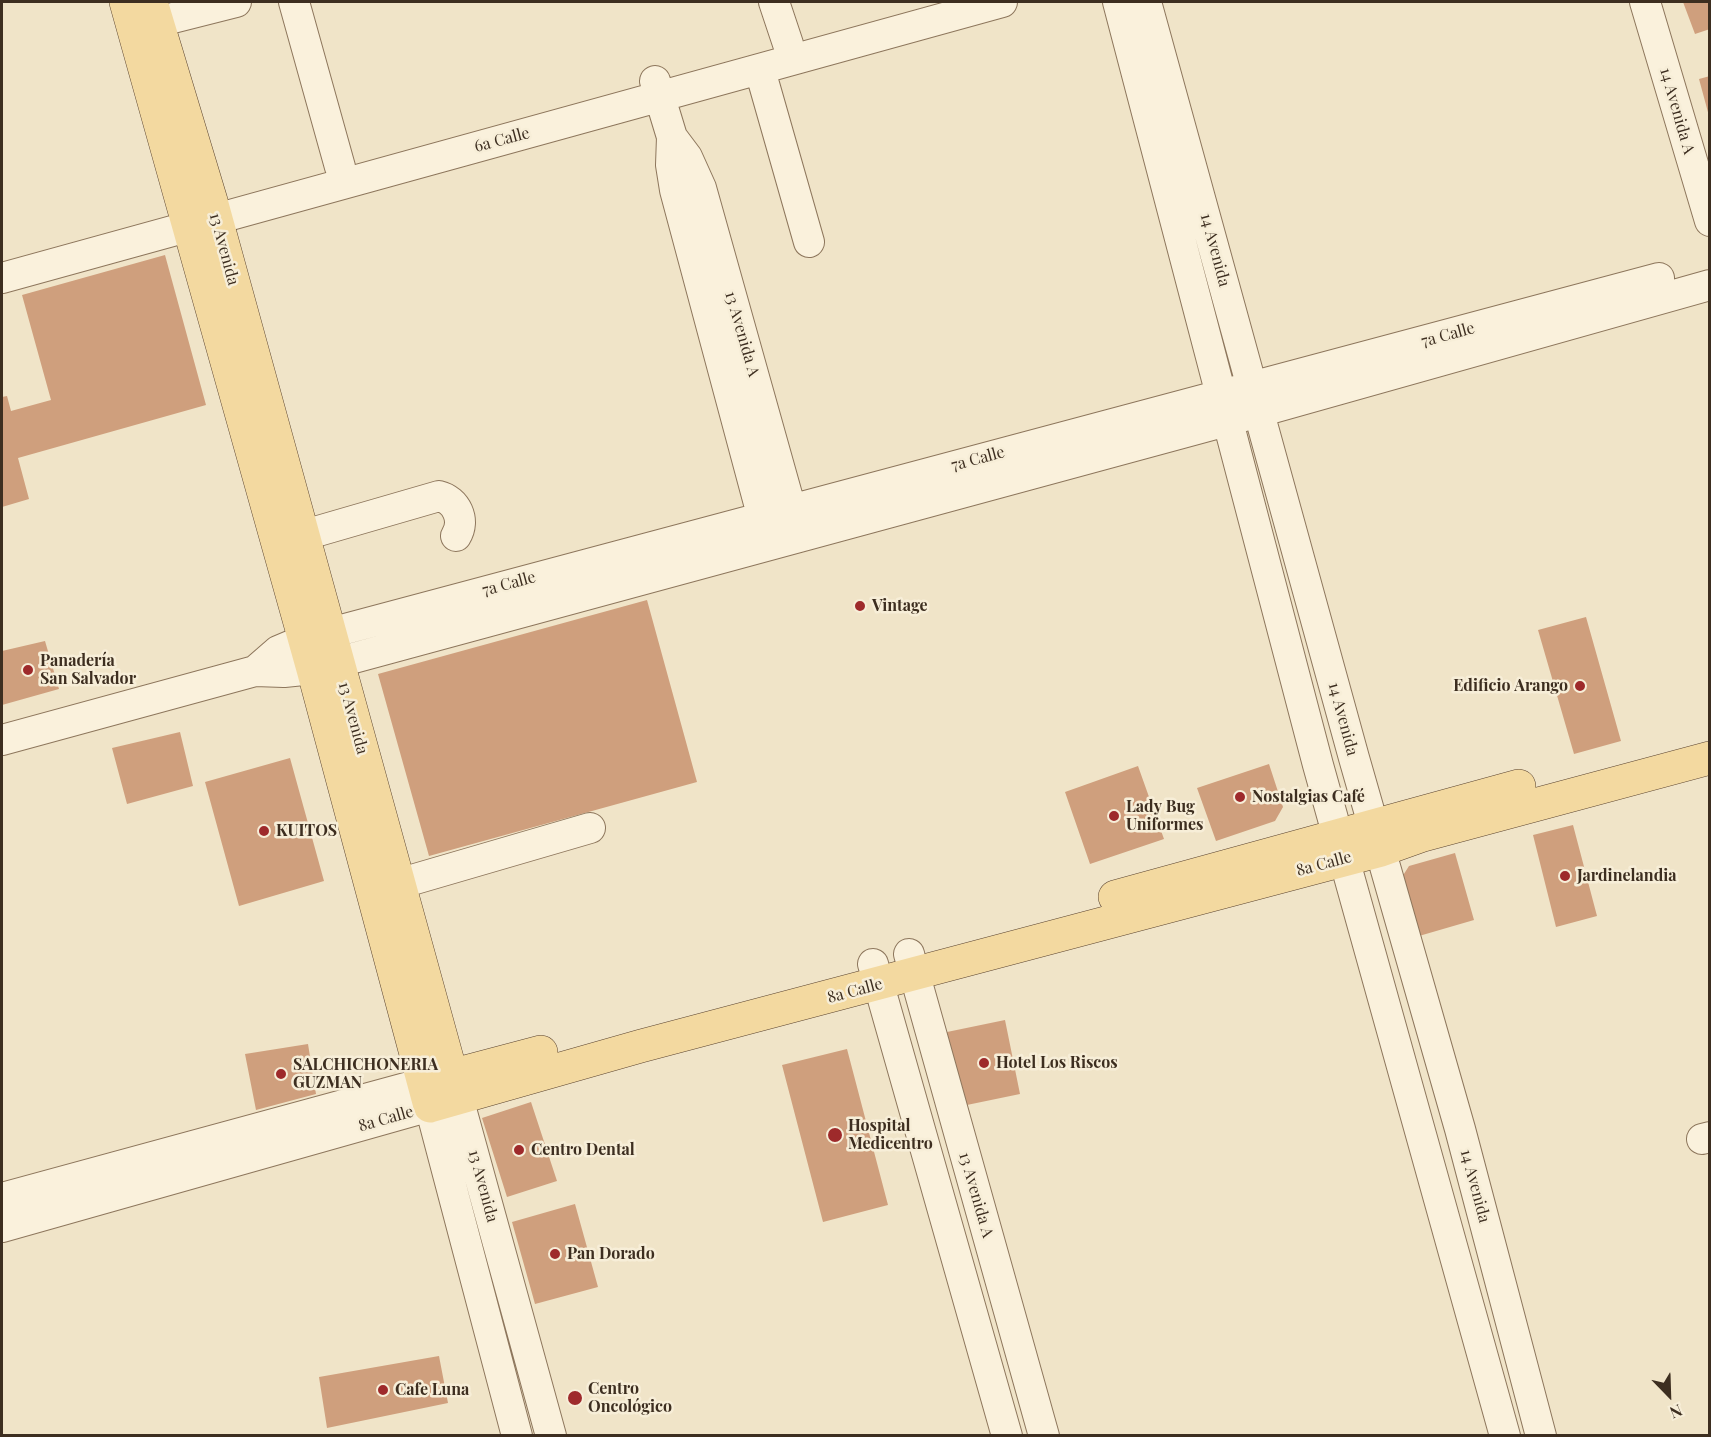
<!DOCTYPE html>
<meta charset="utf-8">
<style>
body{margin:0}
#map{position:relative;width:1711px;height:1437px;overflow:hidden;background:#f0e4c8;font-family:"Playfair Display",serif}
canvas{display:block}
.frame{position:absolute;inset:0;border:3px solid #3d2e20;pointer-events:none}
.north{position:absolute;left:1639px;top:1365px;width:60px;height:60px;-webkit-text-stroke:4px #f7eed8;paint-order:stroke;rotate:157deg;font-size:16px;font-weight:700;line-height:24px;text-align:center;color:#3d2e20}
.north::after{content:'';display:block;margin:auto;width:21px;height:27px;background:#3d2e20;clip-path:polygon(50% 0,100% 100%,50% 72%,0 100%)}
</style>
<div id="map">
<canvas width="1711" height="1437"></canvas>
<div class="frame"></div>
<div class="north">N</div>
</div>
<script>
const g = document.querySelector('canvas').getContext('2d');
g.lineJoin = 'round';
function paint(path, color) {
  g.fillStyle = color;
  g.fill(path, 'evenodd');
}
function trace(path, color, width, dash) {
  g.strokeStyle = color;
  g.lineWidth = width;
  g.lineCap = dash ? 'butt' : 'round';
  g.setLineDash(dash || []);
  g.stroke(path);
}
function drawText(font, color, halo, rows, align = 'center') {
  g.font = font + ' "Playfair Display",serif';
  g.lineWidth = 5;
  g.setLineDash([]);
  g.textBaseline = 'middle';
  g.strokeStyle = halo;
  g.fillStyle = color;
  for (const [text, x, y, turn = 0] of rows) {
    g.save();
    g.translate(x, y);
    g.rotate((+turn || 0) * Math.PI / 180);
    g.textAlign = isNaN(turn) ? turn : align;
    if (halo) g.strokeText(text, 0, 0);
    g.fillText(text, 0, 0);
    g.restore();
  }
}
paint(new Path2D(`
 M1683,2H1710V29L1695,34Z
 M1710,76V116H1709L1699,79Z
 M165,255L206,405L18,458L29,499L2,507V397L7,396L11,411L51,400L22,295Z
 M647,600L697,782L429,856L378,674Z
 M1586,617L1621,741L1574,754L1538,630Z
 M45,641L59,689L2,705V651Z
 M180,732L193,786L127,804L112,748Z
 M290,758L324,881L239,906L205,782Z
 M1269,764L1283,807L1275,821L1216,841L1197,788Z
 M1138,766L1164,839L1090,864L1065,792Z
 M1573,825L1597,916L1556,927L1533,835Z
 M1455,853L1474,920L1419,936L1402,877L1409,866Z
 M1005,1020L1020,1094L962,1106L947,1032Z
 M308,1044L316,1094L256,1110L245,1054Z
 M847,1049L888,1205L823,1222L782,1065Z
 M531,1102L557,1181L507,1197L482,1118Z
 M575,1204L598,1287L535,1304L512,1222Z
 M439,1356L448,1403L327,1428L319,1377Z`), '#cf9f7d');
const minor = new Path2D(`
 M294,2L340,167
 M774,2L788,44
 M1118,2L1318,765L1505,1436
 M1146,2L1354,758L1460,1129L1541,1436
 M1645,2L1710,221
 M157,22L236,2
 M760,70L809,242
 M655,81L672,137L671,165L675,190L768,537
 M672,137L687,157L701,188L796,527
 M2,278L1002,2
 M301,536L439,496C456,500 466,520 456,536
 M255,671L278,651L304,640L1659,278
 M2,740L255,671L284,672L313,669L1230,420L1710,285
 M398,884L590,828
 M909,954L1044,1436
 M873,964L1007,1436
 M458,1098L551,1436
 M1702,1139L1710,1137
 M2,1198L424,1083
 M2,1227L430,1106L517,1436`);
const major = new Path2D(`
 M126,2L313,669L430,1106L641,1046L1381,850L1423,835L1710,758
 M151,2L211,201L457,1095
 M1115,897L1519,786
 M424,1083L541,1052`);
trace(minor, '#8d765c', 32);
trace(major, '#5b4430', 34);
trace(minor, '#faf1dc', 30);
trace(major, '#f3d9a0', 33);
for (const [x, y, r, color] of [
 [860,606,6,"#9e2a2b"],
 [28,670,6,"#9e2a2b"],
 [1580,686,6,"#9e2a2b"],
 [1240,797,6,"#9e2a2b"],
 [1114,816,6,"#9e2a2b"],
 [264,831,6,"#9e2a2b"],
 [1565,876,6,"#9e2a2b"],
 [984,1063,6,"#9e2a2b"],
 [281,1074,6,"#9e2a2b"],
 [835,1135,8,"#9e2a2b"],
 [519,1150,6,"#9e2a2b"],
 [555,1254,6,"#9e2a2b"],
 [383,1390,6,"#9e2a2b"],
 [575,1398,8,"#9e2a2b"]
]) {
  const dot = new Path2D();
  dot.arc(x, y, r, 0, 2 * Math.PI);
  g.fillStyle = color;
  g.fill(dot);
  trace(dot, '#f7eed8', 2);
}
drawText('16px', '#3d2e20', '#f7eed8', [
 ["14 Avenida A",1677,111,74],
 ["6a Calle",502,140,-15],
 ["13 Avenida",224,249,75],
 ["14 Avenida",1215,250,75],
 ["13 Avenida A",742,334,74],
 ["7a Calle",1448,335,-15],
 ["7a Calle",978,459,-15],
 ["7a Calle",509,584,-15],
 ["13 Avenida",353,718,75],
 ["14 Avenida",1343,719,75],
 ["8a Calle",1324,864,-15],
 ["8a Calle",855,991,-15],
 ["8a Calle",386,1119,-16],
 ["13 Avenida",483,1186,75],
 ["14 Avenida",1475,1186,75],
 ["13 Avenida A",976,1195,74]
]);
drawText('bold 16px', '#3d2e20', '#f7eed8', [
 ["Vintage",872,606],
 ["Panadería",40,661],
 ["San Salvador",40,679],
 ["Edificio Arango",1568,686,"right"],
 ["Nostalgias Café",1252,797],
 ["Lady Bug",1126,807],
 ["Uniformes",1126,825],
 ["KUITOS",276,831],
 ["Jardinelandia",1577,876],
 ["Hotel Los Riscos",996,1063],
 ["SALCHICHONERIA",293,1065],
 ["GUZMAN",293,1083],
 ["Hospital",848,1126],
 ["Medicentro",848,1144],
 ["Centro Dental",531,1150],
 ["Pan Dorado",567,1254],
 ["Centro",588,1389],
 ["Oncológico",588,1407],
 ["Cafe Luna",395,1390]
], 'left');
</script>
